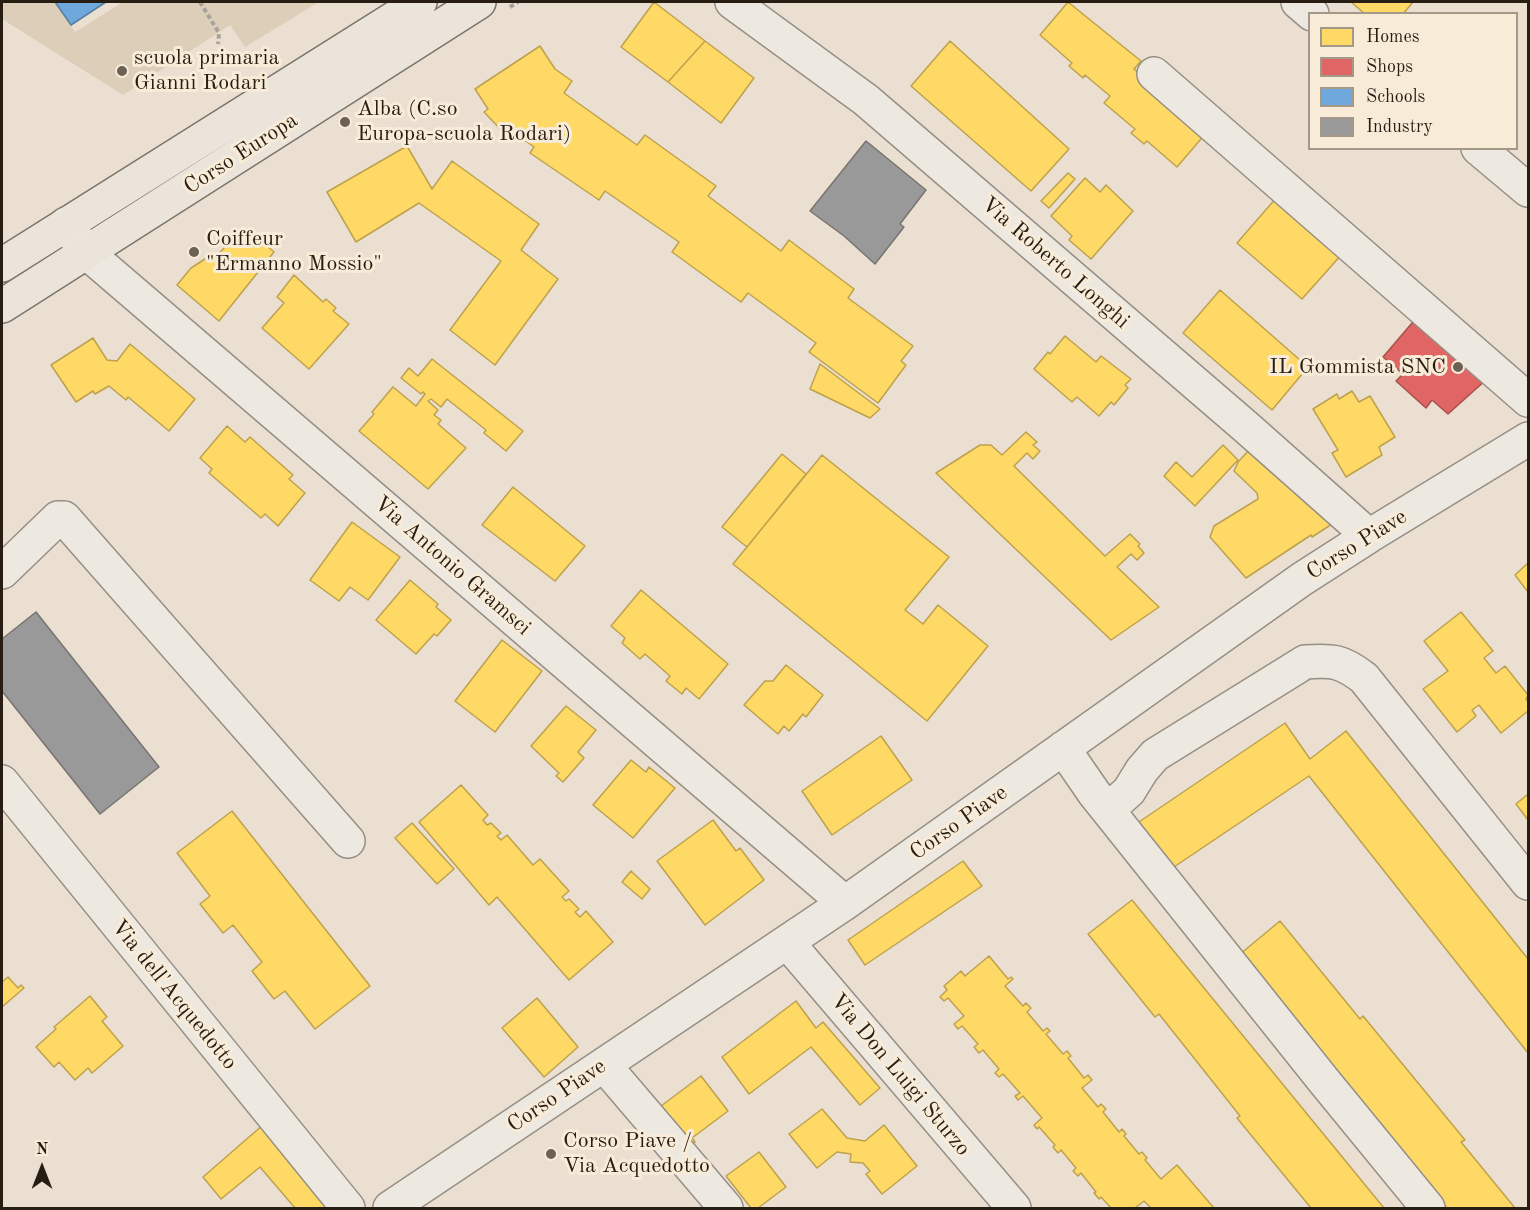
<!DOCTYPE html>
<style>
body{margin:0}
#map{position:relative;width:1530px;height:1210px;overflow:hidden;background:#eadfd0;font-family:"Old Standard TT",serif}
canvas{display:block}
.frame{position:absolute;inset:0;border:3px solid #271d12;pointer-events:none}
.legend{position:absolute;left:1308px;top:12px;width:210px;height:138px;box-sizing:border-box;background:#f8ecd9;border:2px solid #a49989;margin:0;padding:8px 10px;list-style:none;font-size:18px;color:#271d12}
.legend li{display:flex;align-items:center;gap:12px;height:30px}
.legend b{width:30px;border:2px solid #a49989}
.north{position:absolute;left:12px;top:1138px;width:60px;height:60px;-webkit-text-stroke:4px #f8ecd9;paint-order:stroke;rotate:0deg;font-size:16px;font-weight:700;line-height:24px;text-align:center;color:#271d12}
.north::after{content:'';display:block;margin:auto;width:21px;height:27px;background:#271d12;clip-path:polygon(50% 0,100% 100%,50% 72%,0 100%)}
</style>
<div id="map">
<canvas width="1530" height="1210"></canvas>
<div class="frame"></div>
<ul class="legend">
<li><b style="height:16px;background:#ffd966"></b>Homes</li>
<li><b style="height:16px;background:#e06666"></b>Shops</li>
<li><b style="height:16px;background:#6fa8dc"></b>Schools</li>
<li><b style="height:16px;background:#999"></b>Industry</li>
</ul>
<div class="north">N</div>
</div>
<script>
const g = document.querySelector('canvas').getContext('2d');
g.lineJoin = 'round';
function paint(path, color) {
  g.fillStyle = color;
  g.fill(path, 'evenodd');
}
function trace(path, color, width, dash) {
  g.strokeStyle = color;
  g.lineWidth = width;
  g.lineCap = dash ? 'butt' : 'round';
  g.setLineDash(dash || []);
  g.stroke(path);
}
function drawText(font, color, halo, rows, align = 'center') {
  g.font = font + ' "Old Standard TT",serif';
  g.lineWidth = 6;
  g.setLineDash([]);
  g.textBaseline = 'middle';
  g.strokeStyle = halo;
  g.fillStyle = color;
  for (const [text, x, y, turn = 0] of rows) {
    g.save();
    g.translate(x, y);
    g.rotate((+turn || 0) * Math.PI / 180);
    g.textAlign = isNaN(turn) ? turn : align;
    if (halo) g.strokeText(text, 0, 0);
    g.fillText(text, 0, 0);
    g.restore();
  }
}
paint(new Path2D(`
 M2,2H55L75,32L123,2H319L245,47L230,25L123,95L2,19Z`), '#dcceb9');
const homes = new Path2D(`
 M654,2L705,41L668,82L621,47Z
 M1068,2L1141,61L1134,69L1207,132L1177,167L1147,141L1144,144L1131,133L1135,129L1104,103L1110,96L1085,75L1083,78L1069,66L1072,63L1040,35Z
 M1351,2H1413L1403,14H1365Z
 M705,41L754,78L721,123L668,82Z
 M950,41L1069,149L1031,191L911,86Z
 M540,46L555,69L572,81L564,93L637,145L645,135L716,186L708,196L781,251L789,240L854,289L848,298L913,346L901,361L906,365L878,403L809,352L816,343L748,293L741,302L672,252L679,242L605,191L599,200L530,153L534,147L509,129L504,133L484,112L488,109L475,89Z
 M407,146L432,189L452,161L539,224L521,250L558,279L495,365L450,330L501,261L419,203L356,242L327,192Z
 M1068,173L1075,179L1049,208L1041,201Z
 M1085,178L1100,192L1106,185L1133,211L1091,259L1069,240L1072,236L1051,216Z
 M1277,197L1342,254L1302,299L1237,243Z
 M250,231L274,252L219,321L177,285L191,268L208,257L211,253L216,257L232,239Z
 M294,275L323,302L326,299L336,308L333,311L349,324L309,369L262,328L284,303L277,297Z
 M1220,290L1308,367L1272,410L1183,333Z
 M1065,336L1096,362L1101,356L1131,379L1125,385L1128,388L1114,405L1111,402L1099,416L1077,397L1072,402L1034,369L1048,352L1050,354Z
 M93,338L107,360L117,361L130,344L195,399L169,431L128,397L126,400L109,386L95,394L93,391L76,402L51,365Z
 M432,359L523,431L506,451L484,433L486,430L447,399L441,407L431,399L428,401L438,410L434,415L441,420L438,424L466,448L428,489L359,431L374,414L372,412L393,387L416,406L425,394L423,392L421,394L401,378L409,368L418,376Z
 M820,364L880,409L870,418L810,389Z
 M1352,391L1359,402L1370,396L1395,437L1379,447L1382,455L1346,477L1332,453L1338,450L1313,409L1337,394L1339,399Z
 M227,426L245,442L250,437L293,475L289,479L305,493L278,526L265,514L261,518L209,473L212,469L200,458Z
 M1026,432L1037,442L1033,445L1040,451L1033,459L1027,453L1014,466L1105,556L1130,534L1140,544L1138,546L1144,553L1137,560L1131,554L1117,567L1159,607L1111,640L936,473L980,445H991L1002,455Z
 M1223,445L1238,460L1195,506L1164,476L1176,462L1192,477Z
 M1253,446L1332,524L1312,537L1311,535L1246,578L1210,537L1214,526L1258,499L1257,493L1234,471L1238,462Z
 M782,454L806,474L747,547L722,527Z
 M822,455L949,557L905,610L923,624L938,605L988,646L927,721L733,564Z
 M513,487L585,546L555,581L482,525Z
 M352,522L400,557L368,600L350,587L339,601L310,580Z
 M1528,563V592L1515,575Z
 M410,580L438,604L436,607L451,620L437,636L434,634L416,654L376,620Z
 M641,590L728,664L699,699L686,688L682,694L666,681L670,676L645,654L640,659L622,643L625,638L611,626Z
 M1461,612L1493,651L1484,658L1496,673L1505,666L1528,695L1526,699L1528,702V711L1501,733L1479,705L1472,710L1476,716L1457,732L1423,689L1448,671L1424,641Z
 M502,640L542,671L495,732L455,701Z
 M786,665L823,695L806,717L803,714L789,731L784,726L778,734L744,705L765,681H773Z
 M566,706L596,730L578,752L584,758L563,782L556,776L559,773L531,746Z
 M1285,723L1310,759L1346,731L1528,959V1053L1309,776L1168,871L1136,824Z
 M881,736L912,780L832,835L802,791Z
 M631,760L646,772L649,767L675,788L633,838L593,805Z
 M461,785L488,815L483,820L487,825L491,823L501,833L497,836L501,840L507,835L533,865L540,859L569,891L562,897L566,901L569,899L579,909L575,912L580,917L586,911L613,942L569,980L497,897L489,905L419,822Z
 M1528,794V820L1516,804Z
 M232,811L370,986L315,1029L285,991L274,999L252,971L262,962L233,925L223,933L200,904L210,896L177,853Z
 M713,820L736,851L740,848L764,880L705,925L657,861Z
 M412,823L454,869L437,884L395,838Z
 M963,861L982,886L865,965L848,940Z
 M631,871L650,889L642,899L622,882Z
 M1132,900L1384,1208H1311L1237,1118L1240,1116L1159,1014L1155,1017L1088,934Z
 M1280,921L1360,1019L1363,1016L1465,1140L1461,1142L1515,1208H1447L1239,955Z
 M989,956L1008,979L1011,977L1013,979L1005,986L1023,1006L1026,1003L1031,1008L1027,1012L1043,1031L1047,1028L1050,1031L1046,1034L1063,1054L1067,1051L1071,1056L1068,1058L1084,1078L1088,1075L1092,1080L1082,1088L1098,1107L1101,1104L1106,1109L1103,1112L1119,1132L1122,1129L1126,1134L1124,1136L1139,1154L1142,1152L1147,1158L1145,1160L1161,1179L1177,1165L1214,1208H1151L1144,1201L1135,1208H1111L1101,1197L1099,1199L1094,1193L1096,1192L1081,1173L1078,1176L1073,1171L1076,1168L1061,1150L1058,1153L1053,1147L1055,1145L1039,1127L1037,1129L1034,1125L1042,1118L1023,1096L1018,1100L1015,1096L1020,1093L1003,1074L999,1077L995,1073L999,1069L983,1050L979,1053L974,1047L978,1044L962,1026L958,1029L954,1024L964,1016L948,998L944,1001L940,997L947,990L944,986L961,971L965,976Z
 M8,977L18,988L21,985L24,988L2,1007V982Z
 M90,996L107,1017L102,1021L123,1046L92,1073L88,1068L75,1080L59,1062L54,1067L36,1047L56,1029L54,1027Z
 M537,998L578,1047L544,1077L502,1028Z
 M796,1001L816,1028L823,1022L880,1088L860,1105L811,1047L749,1094L722,1057Z
 M701,1076L728,1111L692,1138L695,1142L690,1145L661,1106Z
 M822,1109L847,1138L865,1141L884,1125L917,1166L882,1194L866,1174L870,1171L863,1163L850,1162L851,1154L837,1152L817,1168L789,1134Z
 M264,1124L335,1208H295L260,1167L221,1199L203,1177Z
 M759,1152L786,1187L758,1208H751L726,1176Z`);
paint(homes, '#ffd966');
trace(homes, '#bea14d', 1.5);
const shops = new Path2D(`
 M1418,316L1487,379L1448,414L1432,400L1426,408L1396,381L1403,374L1383,357Z`);
paint(shops, '#e06666');
trace(shops, '#a8504d', 1.5);
const schools = new Path2D(`
 M55,2H106L71,25Z`);
paint(schools, '#6fa8dc');
trace(schools, '#597e9f', 1.5);
const industry = new Path2D(`
 M866,141L926,190L900,224L904,227L875,264L844,236L810,211Z
 M36,612L159,767L100,814L2,691V639Z`);
paint(industry, '#999');
trace(industry, '#777470', 1.5);
const minor = new Path2D(`
 M732,2L866,100L1246,427L1369,536
 M1298,2L1312,14
 M1154,74L1528,400
 M1478,148L1528,190
 M66,224L87,253L100,264L845,903
 M2,572L58,518H64L348,841
 M1063,748L1094,793L1324,1081L1428,1208
 M2,782L348,1208
 M1108,810L1129,791L1142,770L1155,755L1305,662C1333,660 1342,661 1364,678L1528,883
 M787,942L1014,1208
 M604,1065L726,1208
 M390,1208L845,903L1302,579L1369,536L1528,439`);
const major = new Path2D(`
 M2,265L420,2
 M2,306L479,2`);
trace(minor, '#968f85', 36);
trace(major, '#7b746b', 36);
trace(new Path2D(`
 M200,2L219,33L218,44
 M510,7L518,2`), '#a7a29b', 4, [4.5, 3]);
trace(minor, '#ede8e0', 33);
trace(major, '#eae4db', 33);
for (const [x, y, r, color] of [
 [122,71,6,"#6b6154"],
 [345,122,6,"#6b6154"],
 [194,252,6,"#6b6154"],
 [1458,367,6,"#6b6154"],
 [551,1154,6,"#6b6154"]
]) {
  const dot = new Path2D();
  dot.arc(x, y, r, 0, 2 * Math.PI);
  g.fillStyle = color;
  g.fill(dot);
  trace(dot, '#f8ecd9', 2);
}
drawText('22px', '#271d12', '#f8ecd9', [
 ["scuola primaria",134,58],
 ["Gianni Rodari",134,83],
 ["Alba (C.so",357,109],
 ["Europa-scuola Rodari)",357,134],
 ["Coiffeur",206,239],
 ["\"Ermanno Mossio\"",206,264],
 ["IL Gommista SNC",1446,367,"right"],
 ["Corso Piave /",563,1141],
 ["Via Acquedotto",563,1166]
], 'left');
drawText('22px', '#271d12', '#f8ecd9', [
 ["Corso Europa",241,154,-33],
 ["Via Roberto Longhi",1055,263,41],
 ["Corso Piave",1357,545,-32],
 ["Via Antonio Gramsci",452,566,41],
 ["Corso Piave",959,823,-35],
 ["Via dell'Acquedotto",174,995,51],
 ["Via Don Luigi Sturzo",900,1075,50],
 ["Corso Piave",557,1096,-34]
]);
</script>
